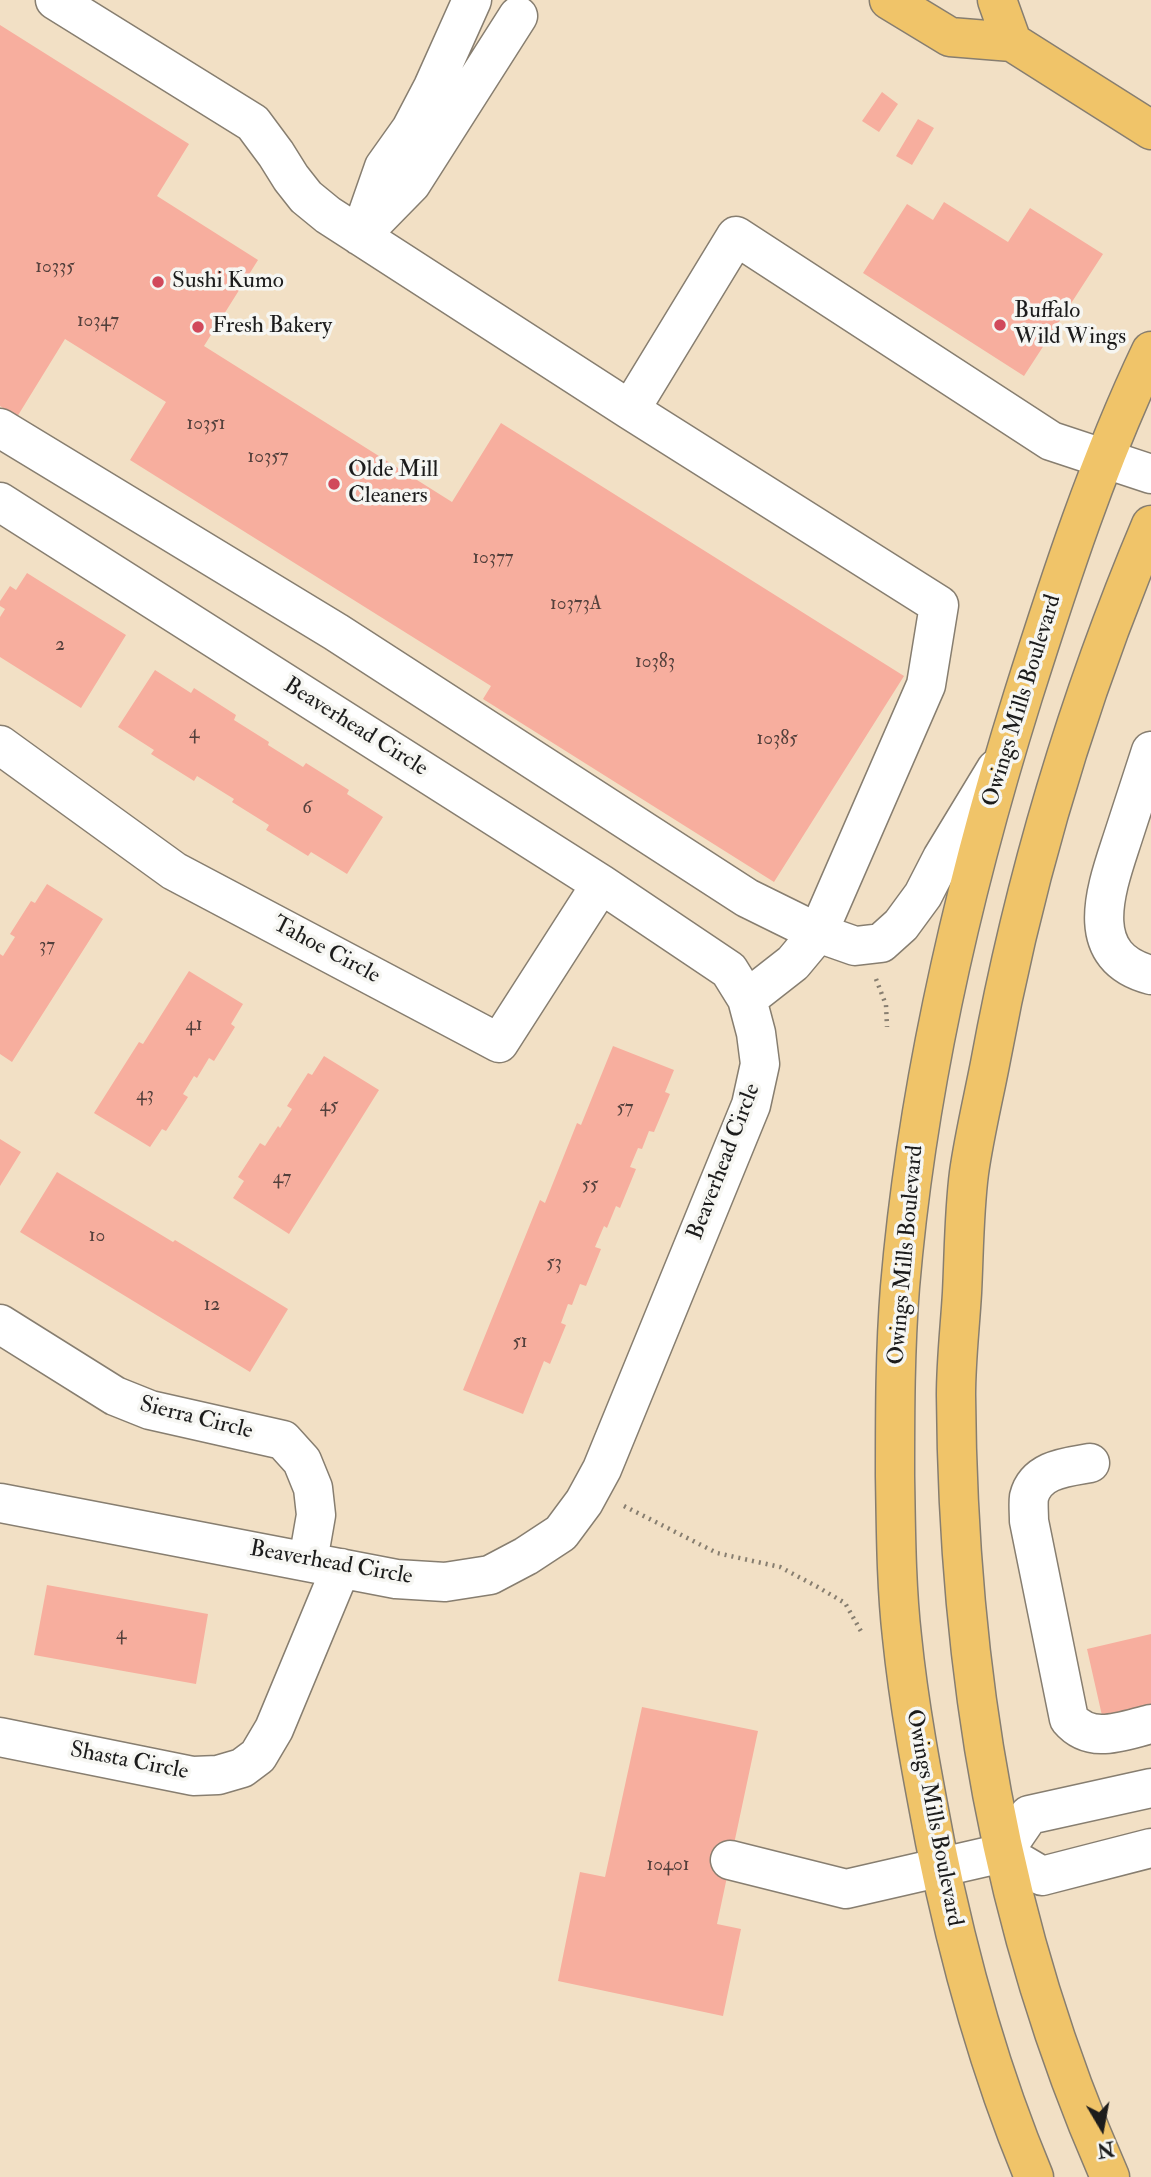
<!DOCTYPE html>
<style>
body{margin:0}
#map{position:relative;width:1151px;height:2177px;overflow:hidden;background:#f2e0c5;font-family:"IM FELL Double Pica",serif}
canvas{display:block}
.north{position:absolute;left:1067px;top:2093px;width:70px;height:70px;-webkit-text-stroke:5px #f6f6f2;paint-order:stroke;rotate:170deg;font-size:19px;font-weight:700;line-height:28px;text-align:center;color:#1c1c1c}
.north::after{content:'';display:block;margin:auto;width:24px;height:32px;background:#1c1c1c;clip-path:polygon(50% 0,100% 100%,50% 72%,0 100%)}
</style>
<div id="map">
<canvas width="1151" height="2177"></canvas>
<div class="north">N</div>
</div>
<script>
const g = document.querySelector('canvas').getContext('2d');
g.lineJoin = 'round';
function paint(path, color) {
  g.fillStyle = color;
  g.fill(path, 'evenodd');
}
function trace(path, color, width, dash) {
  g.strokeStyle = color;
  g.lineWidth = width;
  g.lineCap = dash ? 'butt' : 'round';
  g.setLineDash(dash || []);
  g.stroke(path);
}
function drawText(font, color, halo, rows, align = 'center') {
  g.font = font + ' "IM FELL Double Pica",serif';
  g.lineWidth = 7;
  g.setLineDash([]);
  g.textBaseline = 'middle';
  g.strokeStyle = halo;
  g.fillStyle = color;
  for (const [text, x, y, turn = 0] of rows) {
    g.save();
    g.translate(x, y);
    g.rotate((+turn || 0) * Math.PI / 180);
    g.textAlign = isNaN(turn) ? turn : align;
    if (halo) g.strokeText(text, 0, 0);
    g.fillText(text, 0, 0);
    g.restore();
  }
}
paint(new Path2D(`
 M0,25L189,144L157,196L258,260L204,346L452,502L501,423L904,676L774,882L483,699L491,686L130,460L166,402L65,339L17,417L0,406Z
 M882,92L898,104L879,132L862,121Z
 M918,119L934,128L912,165L896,156Z
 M944,202L1008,242L1030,208L1103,254L1024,376L863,273L907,204L933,220Z
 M27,573L126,635L81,708L0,657V617L5,609L0,606V601L10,586L16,590Z
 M155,670L191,693L194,688L236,715L234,720L269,742L268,745L303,767L306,763L349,790L347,794L383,817L347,874L311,852L308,856L266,830L269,825L232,802L234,799L197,776L194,781L151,754L154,750L118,727Z
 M47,884L103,919L12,1062L0,1054V954L3,956L15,937L10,934L31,901L35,903Z
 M189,971L243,1004L231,1024L235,1027L214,1061L209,1058L197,1078L194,1076L183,1094L188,1097L166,1131L162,1129L150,1147L94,1113L139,1042L143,1044Z
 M613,1046L674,1070L665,1092L670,1094L654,1132L649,1131L642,1149L638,1148L630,1167L636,1169L620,1208L616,1206L607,1228L604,1226L595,1247L601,1249L586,1286L580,1284L572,1305L568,1304L561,1323L566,1325L550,1364L544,1361L523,1414L463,1390L540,1200L545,1203L577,1123L581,1125Z
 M324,1056L379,1090L289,1234L233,1198L244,1181L238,1177L260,1143L265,1146L278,1126L280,1128L292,1109L287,1106L308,1073L312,1075Z
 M0,1139L21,1152L0,1186Z
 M57,1172L173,1242L175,1240L288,1309L250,1372L20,1232Z
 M47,1585L208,1614L196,1684L34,1655Z
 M1151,1634V1709L1103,1720L1087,1649Z
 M642,1707L758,1731L717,1924L741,1929L723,2016L558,1981L580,1872L605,1877Z`), '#f7ae9e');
const minor = new Path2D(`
 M55,0L253,123L276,154L291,178L306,197L328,215L630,410L939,605L926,685L818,933L793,963L747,999
 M363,227L384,167L411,129L433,87L472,0
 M360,236L411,184L518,16
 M630,410L736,236L1051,441L1151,474
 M0,428L336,632L747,898L818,933L855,946L881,943L901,925L923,895L942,858L996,769
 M0,502L601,884L729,970L747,999L756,1033L760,1064L751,1105L602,1469L584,1502L561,1533L526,1556L490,1575L445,1582L396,1579L0,1503
 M0,745L174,871L499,1043L601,884
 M1151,751C1142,779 1133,806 1124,834C1108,884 1078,956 1151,975
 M0,1324L115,1396L150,1410L283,1440L302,1461L313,1488L316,1515L308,1561
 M1090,1463C1067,1467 1036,1469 1029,1497C1028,1504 1029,1513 1029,1521L1069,1719C1091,1745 1122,1731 1151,1724
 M0,1737L193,1776L218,1775L242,1768L258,1756L274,1729L341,1568
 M1003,1853L1029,1815L1151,1788
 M730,1860L846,1889L1003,1853L1042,1876L1151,1848`);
const major = new Path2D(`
 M889,0L950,37L1012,42L1151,130
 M997,0L1012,42
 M1034,2177C989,2070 958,1956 935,1842C922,1774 909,1706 902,1637C896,1584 896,1530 895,1476C895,1413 895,1350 900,1287C917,1087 963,888 1023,696C1060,579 1098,462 1151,351
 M1110,2177C999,1926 958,1668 956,1395C956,1361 960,1327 962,1293C964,1253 964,1212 969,1173C974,1137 983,1100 990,1064C1024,879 1078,698 1151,525`);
trace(minor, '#877e70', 41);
trace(major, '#877e70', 41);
trace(new Path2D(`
 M876,979L886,1005L887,1027
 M624,1506L717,1553L780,1567L816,1586L845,1603L862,1633`), '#877e70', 4.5, [2, 5]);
trace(minor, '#fff', 38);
trace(major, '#f0c469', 38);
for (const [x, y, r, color] of [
 [158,282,7,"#d1495b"],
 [1000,325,7,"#d1495b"],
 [198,327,7,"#d1495b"],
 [334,484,7,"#d1495b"]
]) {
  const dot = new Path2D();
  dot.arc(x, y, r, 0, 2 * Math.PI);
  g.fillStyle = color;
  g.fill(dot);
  trace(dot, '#f6f6f2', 2.5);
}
drawText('19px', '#53403c', null, [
 ["10335",55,268],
 ["10347",98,322],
 ["10351",206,425],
 ["10357",268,458],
 ["10377",493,559],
 ["10373A",576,605],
 ["2",60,646],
 ["10383",655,663],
 ["4",194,734],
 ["10385",777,740],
 ["6",307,809],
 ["37",47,947],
 ["41",194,1026],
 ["43",145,1096],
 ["45",329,1107],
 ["57",625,1109],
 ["47",282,1179],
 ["55",590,1186],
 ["10",97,1237],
 ["53",554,1264],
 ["12",212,1306],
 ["51",520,1343],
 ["4",121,1635],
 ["10401",668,1866]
]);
drawText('23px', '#1c1c1c', '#f6f6f2', [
 ["Sushi Kumo",172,282],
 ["Buffalo",1014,312],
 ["Wild Wings",1014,338],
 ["Fresh Bakery",212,327],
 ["Olde Mill",348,471],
 ["Cleaners",348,497]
], 'left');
drawText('23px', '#1c1c1c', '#f6f6f2', [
 ["Owings Mills Boulevard",1023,701,-73],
 ["Beaverhead Circle",355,728,32],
 ["Tahoe Circle",326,951,28],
 ["Beaverhead Circle",725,1162,-69],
 ["Owings Mills Boulevard",907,1255,-85],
 ["Sierra Circle",196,1419,14],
 ["Beaverhead Circle",331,1564,10],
 ["Shasta Circle",129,1762,11],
 ["Owings Mills Boulevard",933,1818,79]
]);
</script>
